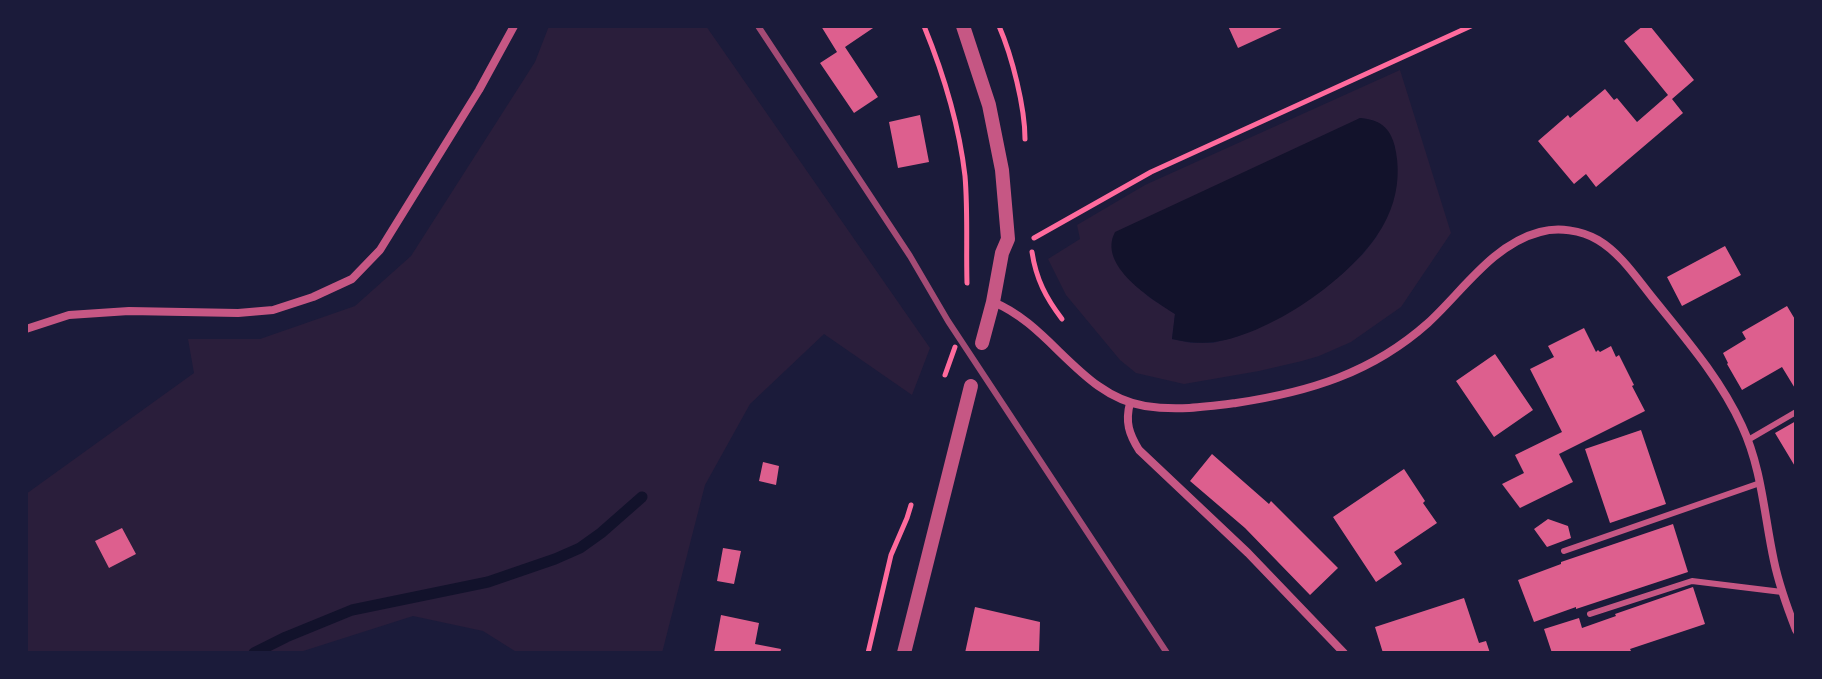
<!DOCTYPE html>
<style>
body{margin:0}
#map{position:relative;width:1822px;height:679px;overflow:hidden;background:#1b1b3a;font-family:"Noto Serif",serif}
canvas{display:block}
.frame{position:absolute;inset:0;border:28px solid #1b1b3a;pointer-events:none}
</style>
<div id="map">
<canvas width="1822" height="679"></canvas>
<div class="frame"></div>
</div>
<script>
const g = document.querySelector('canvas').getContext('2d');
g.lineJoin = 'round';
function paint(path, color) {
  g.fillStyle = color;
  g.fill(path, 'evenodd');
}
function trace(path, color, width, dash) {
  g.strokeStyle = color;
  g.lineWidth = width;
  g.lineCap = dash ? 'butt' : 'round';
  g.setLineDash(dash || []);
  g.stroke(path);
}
paint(new Path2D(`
 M549,26H706L930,348L912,395L824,334L750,404L705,485L662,653H518L483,631L413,616L297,653H26V494L194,373L188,339H260L355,306L411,256L535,62Z
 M1400,70L1451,233L1401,307L1351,342L1319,356L1302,361L1259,371L1184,384L1136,373L1120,360L1066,295L1048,259L1080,239L1077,225L1145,185ZM1360,118C1381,120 1388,129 1395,147L1377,236L1363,254L1342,274L1320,292L1239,336L1213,343H1191L1172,339L1175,314L1149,297L1132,282Z`), '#2a1e3b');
paint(new Path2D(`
 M1360,118C1383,120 1392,130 1396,152C1400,174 1397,197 1387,218C1362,272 1273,334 1214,342C1200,344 1186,342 1172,339L1175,314C1152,299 1097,266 1115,232Z`), '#12122b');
trace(new Path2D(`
 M254,653L286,637L352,610L488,582L555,559L580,548L601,533L642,497`), '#12122b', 11);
paint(new Path2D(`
 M821,26H876L845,47L878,97L854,113L820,63L837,52Z
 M1228,26H1286L1238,48Z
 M1643,26H1650L1694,80L1672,99L1683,113L1596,187L1586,174L1574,184L1538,141L1568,115L1570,118L1605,89L1614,100L1617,98L1637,122L1668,95L1624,41Z
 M920,115L929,162L898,168L889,122Z
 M1725,246L1741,275L1682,306L1667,277Z
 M1787,306L1796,321V390L1782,367L1742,390L1727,364L1728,363L1723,353L1746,339L1742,332Z
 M1584,328L1596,352L1598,350L1600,352L1611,346L1616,357L1619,355L1634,385L1632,386L1645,411L1559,454L1573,482L1520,508L1502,484L1524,473L1515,455L1562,432L1530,369L1554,357L1548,346Z
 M1495,354L1533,410L1494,437L1456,381Z
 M1796,421V468L1775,433Z
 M1641,430L1666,504L1610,523L1585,449Z
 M1212,454L1269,504L1271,501L1338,568L1310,595L1245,528L1190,481Z
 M763,462L779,466L776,485L759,481Z
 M1404,469L1425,501L1423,503L1437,523L1394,552L1402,564L1376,582L1333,517Z
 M1548,519L1568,526L1571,538L1547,547L1534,529Z
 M1673,524L1688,572L1576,609V607L1534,622L1518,580L1561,564V562Z
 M122,528L136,554L109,568L95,541Z
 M723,548L741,551L734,584L717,581Z
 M1693,587L1705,624L1630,649L1632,653H1552L1544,629L1579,618L1582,628L1616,616L1615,614Z
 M1464,598L1479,643L1486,641L1490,653H1383L1375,627Z
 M975,607L1040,622L1039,653H965Z
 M721,615L759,623L755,644L781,649L780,653H714Z`), '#dd5f8e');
trace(new Path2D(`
 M924,26C944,75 959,124 965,176C968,211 966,248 967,283
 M999,26C1012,56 1025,107 1025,139
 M1034,238L1151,172L1471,26
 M1032,252C1036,279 1046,298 1062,319
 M945,375L955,347
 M868,653L891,555L907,518L911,505`), '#ff6b9d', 5);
trace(new Path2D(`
 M1748,440L1796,412
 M1564,551L1760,483
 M1590,614L1692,581L1782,592`), '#c65784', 6);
trace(new Path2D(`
 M993,302C1051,325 1081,396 1145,406C1176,411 1205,407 1236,403C1309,392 1372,373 1428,323C1462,292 1493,244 1540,232C1558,227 1581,230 1598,240C1620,253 1636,277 1652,297C1685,338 1720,378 1742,426C1762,469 1764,515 1774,561C1779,585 1787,607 1796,630
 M26,329L69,315L129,311L238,313L273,310L313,297L352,279L380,250L479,90L514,26
 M1130,403C1125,422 1129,434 1139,450L1248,553L1344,653`), '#c65784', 8);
trace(new Path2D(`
 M963,26L989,105L1002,170L1008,239L1002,253L993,302L982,343
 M904,653L971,386`), '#c65784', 14);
trace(new Path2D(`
 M758,26L910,256L948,321L1167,653`), '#a44b75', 6);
</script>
